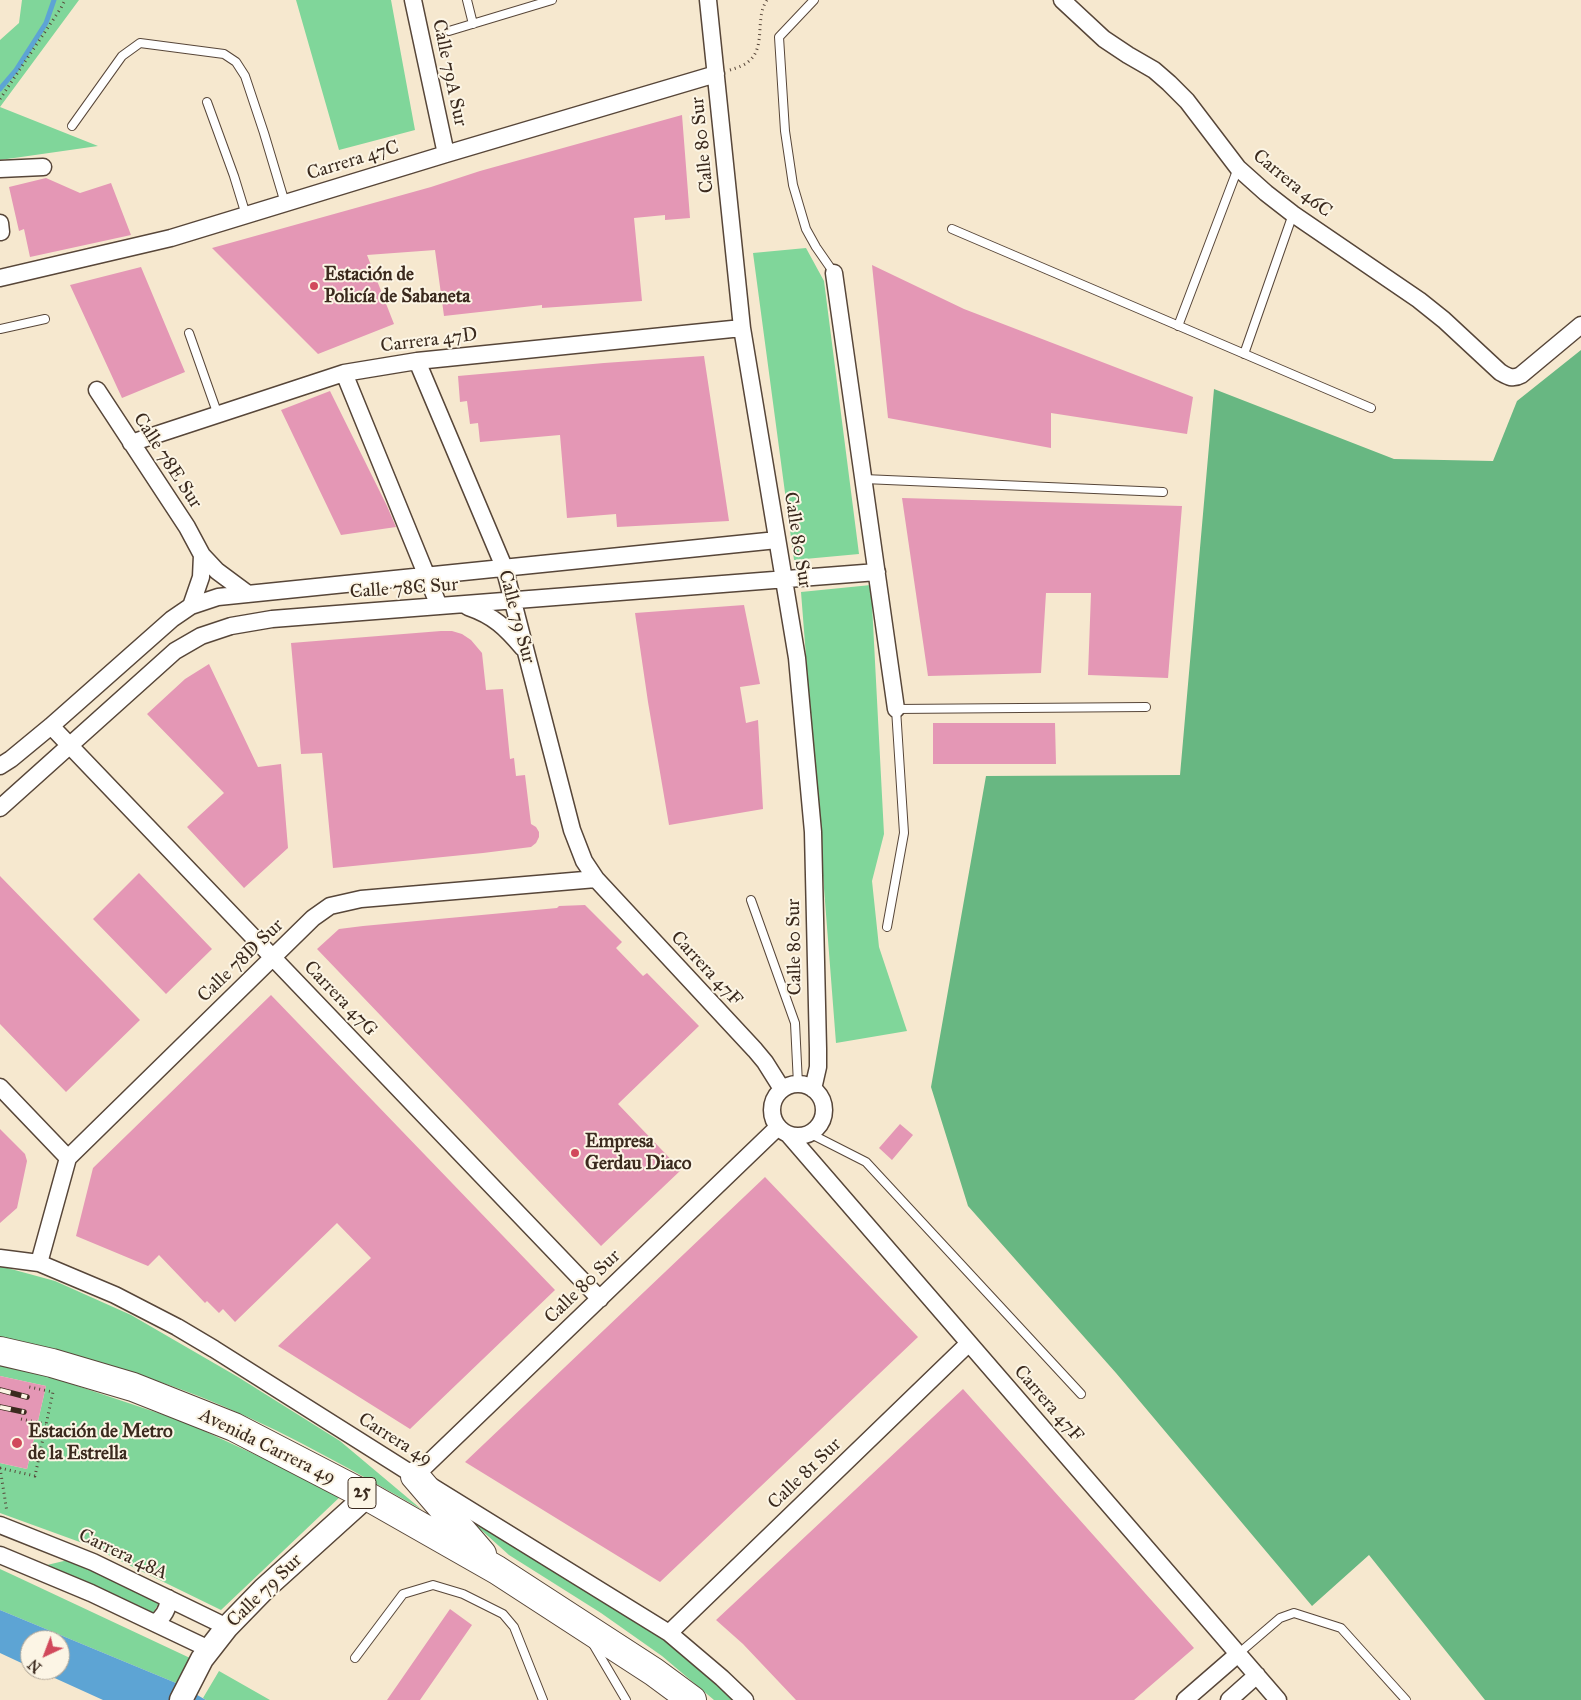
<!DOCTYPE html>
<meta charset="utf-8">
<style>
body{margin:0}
#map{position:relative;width:1581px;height:1700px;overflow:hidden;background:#f6e8cf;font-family:"IM FELL Great Primer",serif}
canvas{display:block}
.north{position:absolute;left:20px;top:1630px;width:50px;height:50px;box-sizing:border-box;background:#fcf5e5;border:1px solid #afa495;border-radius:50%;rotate:223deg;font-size:14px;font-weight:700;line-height:20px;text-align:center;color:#3b2a1e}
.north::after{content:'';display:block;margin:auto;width:18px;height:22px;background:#d1495b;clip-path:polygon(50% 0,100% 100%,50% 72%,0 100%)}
</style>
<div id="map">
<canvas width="1581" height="1700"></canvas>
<div class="north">N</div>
</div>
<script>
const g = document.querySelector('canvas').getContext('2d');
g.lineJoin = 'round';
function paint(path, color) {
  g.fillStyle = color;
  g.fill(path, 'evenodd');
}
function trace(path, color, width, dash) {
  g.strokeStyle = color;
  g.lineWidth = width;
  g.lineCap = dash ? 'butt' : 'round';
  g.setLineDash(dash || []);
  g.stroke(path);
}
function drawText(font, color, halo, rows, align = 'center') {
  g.font = font + ' "IM FELL Great Primer",serif';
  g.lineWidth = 4;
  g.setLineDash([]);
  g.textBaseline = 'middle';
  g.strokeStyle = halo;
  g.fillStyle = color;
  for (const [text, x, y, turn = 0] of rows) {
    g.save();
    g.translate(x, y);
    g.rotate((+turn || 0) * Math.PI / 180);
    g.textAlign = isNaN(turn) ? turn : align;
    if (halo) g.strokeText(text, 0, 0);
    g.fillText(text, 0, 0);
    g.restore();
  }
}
paint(new Path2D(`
 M22,0H79L0,107L98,146L0,160V40L19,23Z
 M296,0H391L415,130L339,150Z
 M806,248L824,281L859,554L794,560L753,253Z
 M871,585L884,834L872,881L879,947L907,1031L836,1043L801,592Z
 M0,1266L55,1281L131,1315L238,1377L340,1441L421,1509C357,1473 293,1436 225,1407C153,1375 76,1358 0,1338Z
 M0,1363L30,1370L185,1422L342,1495L221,1610L88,1545L0,1513V1463L27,1469L46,1386L0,1376Z
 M469,1519L654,1630L702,1670L732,1700H714L662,1656L601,1613L509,1555Z
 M68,1560L160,1601L153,1613L47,1565Z
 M0,1569L13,1575L190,1658L176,1683L0,1610Z
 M219,1671L270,1700H206L203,1698Z`), '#80d69a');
paint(new Path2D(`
 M1581,350V1700H1485L1369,1555L1312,1606L1116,1373L968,1206L931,1087L986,776L1180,775L1214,389L1394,459L1493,461L1517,401Z`), '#68b782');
paint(new Path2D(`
 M0,1610L176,1683L206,1700H103L37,1670H60V1640H30V1667L0,1653Z`), '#5da4d4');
trace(new Path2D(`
 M0,89L16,70L46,23L54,0`), '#5da4d4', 5);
paint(new Path2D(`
 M682,115L690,218L665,220V215L634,218L642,301L542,308V305L444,316L435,250L367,255L394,324L318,354L212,248L431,187L480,171Z
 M46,178L80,193L111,183L131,235L30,257L24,229L19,231L9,187Z
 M872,265L964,309L1193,397L1187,434L1051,413V448L888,418Z
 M141,267L185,372L122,398L70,285Z
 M704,356L729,521L617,527L616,514L567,518L560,435L480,442L478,423L470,424L467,401L460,402L458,376L604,363Z
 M330,391L387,506L396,527L341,535L281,410Z
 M902,498L1182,506L1168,678L1088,675L1091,593H1046L1041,673L928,676Z
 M744,605L760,684L740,687L746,723L758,720L763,809L669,825L648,702L635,613Z
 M441,631H452L462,634L471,640L482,653L486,690L503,689L510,759L514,758L516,776L525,775L531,824L536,827L539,832V837L536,843L531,847L483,853L333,868L322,753L301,754L291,643Z
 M209,664L258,767L281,764L288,848L244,888L187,827L224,793L147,714L185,679Z
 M933,723H1055L1056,764H933Z
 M139,873L212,949L166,994L93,919Z
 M0,876L140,1020L66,1092L0,1024Z
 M585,905L622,942L616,948L643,976L647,973L699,1026L618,1104L681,1170L601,1246L317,949L339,929L363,926L557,908L559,906Z
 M271,995L555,1290L410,1429L278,1346L371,1258L337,1223L235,1322L223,1309L219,1313L207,1301L205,1303L159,1255L148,1266L76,1236L93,1168Z
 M900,1124L913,1135L892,1160L879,1148Z
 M0,1129L25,1154L27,1161L17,1208L0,1223Z
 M765,1177L918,1337L660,1582L465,1462Z
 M0,1376L46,1386L27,1469L0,1463Z
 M963,1389L1194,1648L1134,1700H796L743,1644L716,1620Z
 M450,1609L472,1625L420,1700H387Z`), '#e497b5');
const lane = new Path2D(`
 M467,0L473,24
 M814,0L779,37L785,131L793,185L806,229L816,247L834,273
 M449,31L552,0
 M207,102L234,176L246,215
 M72,126L122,56L140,43L224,54L236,62L245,76L264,133L285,203
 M952,229L1371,408
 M1178,326L1238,168
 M0,329L45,319
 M189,333L218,415
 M1244,354L1293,214
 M864,479L1163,492
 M751,900L795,1023L798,1084
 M887,927L904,833L896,709L1146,707
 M809,1133L866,1162L1081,1394
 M593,1644L626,1700
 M1238,1654L1280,1618L1294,1613L1341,1628L1406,1700
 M355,1658L403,1594L433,1585L463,1594L503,1614L514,1627L543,1700`);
const street = new Path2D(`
 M413,0L446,154
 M708,0L742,328L797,658L813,832L818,1049V1067L813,1089
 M1062,0L1104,39L1128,55L1154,70L1169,83L1187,101L1238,168L1266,193L1293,214L1419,300L1444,320L1500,372C1507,376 1512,380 1521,375L1581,325
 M0,169L43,167
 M0,223L1,232
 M834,273L896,709
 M0,278L171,238L446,154L716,74
 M417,361L504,567L572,830L584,861L596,879L755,1050L765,1062L782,1089
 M344,373L439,606
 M97,390L187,527L202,555L217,571L248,594
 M131,443L344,373L417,361L742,328
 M191,606L201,577L202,555
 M468,607C494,616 505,627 523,648
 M51,726L600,1299
 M0,766L11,759L51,726L172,619L191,606L218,597L777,540
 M0,808L175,651L201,636L231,626L272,619L877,572
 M772 1110a26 26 0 1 1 52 0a26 26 0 1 1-52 0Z
 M0,1087L68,1158
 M788,1134L1278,1700
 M0,1258L39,1263L115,1295L177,1327L214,1349L415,1476L669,1633L722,1678L745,1700
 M39,1263L68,1158L313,918L330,906L361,899L596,879
 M415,1476L778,1127
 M0,1525L93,1562L227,1627
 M0,1555L91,1593L209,1649
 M155,1623C163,1617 169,1609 168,1598
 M669,1633L969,1343
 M1185,1700L1238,1654
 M1229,1700L1257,1675`);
const secondary = new Path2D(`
 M181,1700L202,1659L227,1627L264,1589L367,1496`);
const highway = new Path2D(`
 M0,1351L52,1363L133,1387L234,1427L367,1496L497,1570L654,1672L692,1700
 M415,1476L482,1554`);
trace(lane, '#574639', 10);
trace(street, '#574639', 19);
trace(secondary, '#574639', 25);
trace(highway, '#574639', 30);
trace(new Path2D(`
 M730,70C736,68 743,66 748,62C767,47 754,19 767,0
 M0,99L61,8L65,0
 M21,1419L46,1424
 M0,1468L35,1476L53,1392L29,1387
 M0,1468L7,1512`), '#574639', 3, [1, 4]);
trace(lane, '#fff', 8);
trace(street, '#fff', 16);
trace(secondary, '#fff', 22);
trace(highway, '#fff', 28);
const rail = new Path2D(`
 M0,1390L27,1397
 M0,1407L24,1412`);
trace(rail, '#3b2a1e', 5.5);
trace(rail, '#fcf5e5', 4, [11]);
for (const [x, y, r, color] of [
 [314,286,5,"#d1495b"],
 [575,1153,5,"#d1495b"],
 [17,1443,6,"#d1495b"]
]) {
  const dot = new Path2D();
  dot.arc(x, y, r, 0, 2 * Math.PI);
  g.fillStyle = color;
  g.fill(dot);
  trace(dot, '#fcf5e5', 2);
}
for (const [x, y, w] of [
 [362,1493,28]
]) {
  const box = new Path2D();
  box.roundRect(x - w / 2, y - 15.5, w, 31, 4);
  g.fillStyle = '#fcf5e5';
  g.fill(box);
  trace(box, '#3b2a1e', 1);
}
drawText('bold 18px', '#3b2a1e', null, [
 ["25",362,1493]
]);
drawText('19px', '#3b2a1e', '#fcf5e5', [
 ["Calle 79A Sur",449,73,78],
 ["Calle 80 Sur",703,145,-96],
 ["Carrera 47C",353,161,-17],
 ["Carrera 46C",1292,184,39],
 ["Carrera 47D",429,341,-7],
 ["Calle 78E Sur",167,461,57],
 ["Calle 80 Sur",797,540,81],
 ["Calle 78C Sur",404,589,-4],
 ["Calle 79 Sur",516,617,75],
 ["Calle 80 Sur",795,947,-91],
 ["Calle 78D Sur",241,961,-44],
 ["Carrera 47F",706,969,47],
 ["Carrera 47G",340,999,46],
 ["Calle 80 Sur",583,1287,-44],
 ["Carrera 47F",1048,1404,49],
 ["Carrera 49",395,1440,32],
 ["Avenida Carrera 49",267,1447,26],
 ["Calle 81 Sur",805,1474,-44],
 ["Carrera 48A",123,1555,25],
 ["Calle 79 Sur",265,1591,-44]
]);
drawText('bold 19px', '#3b2a1e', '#fcf5e5', [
 ["Estación de",324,275],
 ["Policía de Sabaneta",324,297],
 ["Empresa",585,1142],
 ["Gerdau Diaco",585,1164],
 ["Estación de Metro",28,1432],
 ["de la Estrella",28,1454]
], 'left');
</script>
